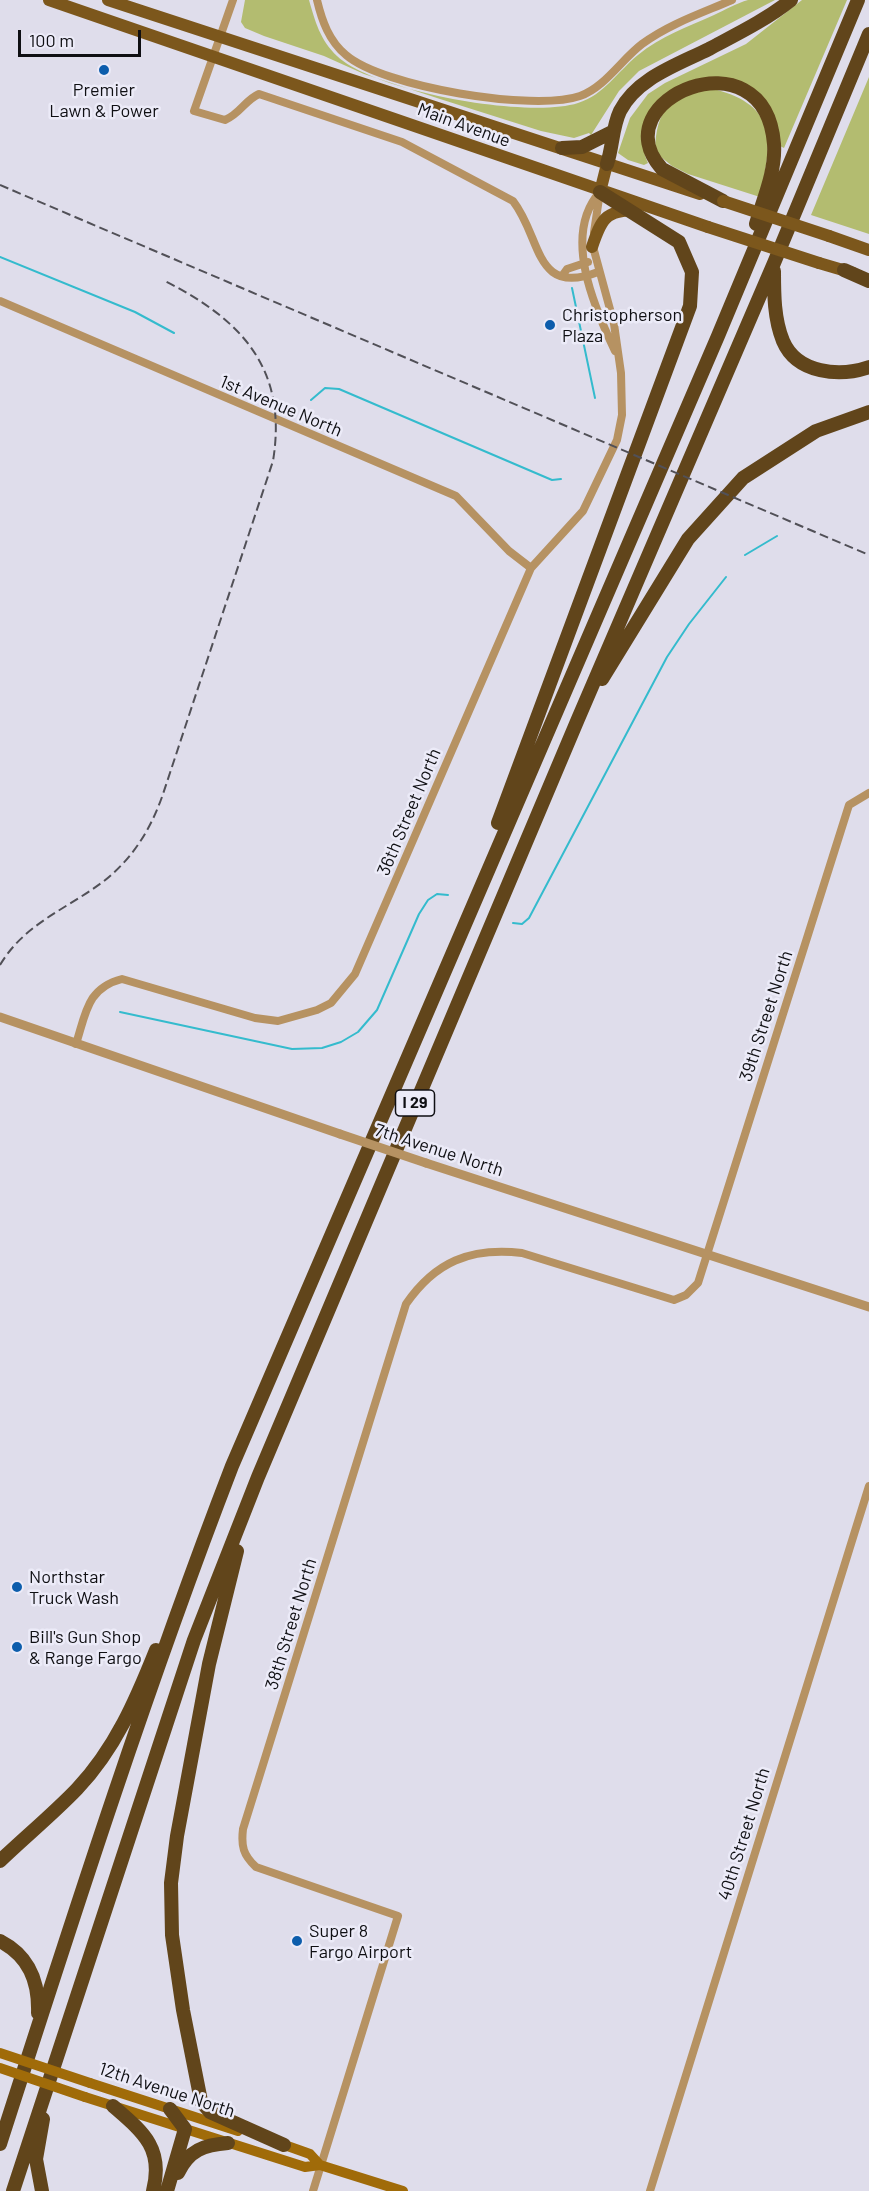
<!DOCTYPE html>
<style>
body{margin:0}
#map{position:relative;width:869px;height:2191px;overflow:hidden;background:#dfddeb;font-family:Barlow,sans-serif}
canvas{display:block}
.scale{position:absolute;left:18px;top:30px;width:123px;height:27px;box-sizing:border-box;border:3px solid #0f0f13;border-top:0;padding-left:8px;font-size:18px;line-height:21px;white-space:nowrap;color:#0f0f13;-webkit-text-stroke:4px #ecebf8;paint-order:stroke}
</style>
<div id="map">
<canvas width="869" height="2191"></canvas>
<div class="scale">100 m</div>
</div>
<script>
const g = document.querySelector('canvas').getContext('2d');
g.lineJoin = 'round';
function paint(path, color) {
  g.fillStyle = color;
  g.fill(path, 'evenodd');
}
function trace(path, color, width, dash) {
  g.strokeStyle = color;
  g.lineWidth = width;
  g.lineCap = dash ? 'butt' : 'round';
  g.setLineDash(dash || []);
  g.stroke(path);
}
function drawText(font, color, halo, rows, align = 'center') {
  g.font = font + ' Barlow,sans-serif';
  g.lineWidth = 5;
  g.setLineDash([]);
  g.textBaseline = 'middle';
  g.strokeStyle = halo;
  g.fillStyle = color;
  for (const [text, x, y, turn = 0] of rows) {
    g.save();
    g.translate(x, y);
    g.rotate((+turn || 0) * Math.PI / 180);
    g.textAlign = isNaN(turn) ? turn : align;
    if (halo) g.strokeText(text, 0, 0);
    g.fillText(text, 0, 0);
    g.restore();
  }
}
paint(new Path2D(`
 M245,0H309C315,21 320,40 337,56C375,92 529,119 578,103C604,95 618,71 638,55C661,36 687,27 714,15C725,10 737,3 748,0C756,0 767,0 775,0L639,71L619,91L591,135L589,133L574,138L541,131L440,99L364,74L324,56L264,36L245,28L241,22Z
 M802,0H847L784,148L780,146L775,121L769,111L715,78C672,81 628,116 648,163L644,165L628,160L618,153L630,118L648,94L665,83L746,44Z
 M869,77V234L811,215Z
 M714,89C779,106 772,142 760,197L688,174L672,166L655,152C656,107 671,95 714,89Z`), '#b3bc70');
trace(new Path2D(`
 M0,257L135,312L174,333
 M572,288L595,398
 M311,400L325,388L339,389L552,480L561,479
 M745,555L777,536
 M513,923L522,924L529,918L667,657L689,624L726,577
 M120,1012L292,1049L322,1048L341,1042L358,1032L377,1010L419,914L428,900L437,894L448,895`), '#34bbcd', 2);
trace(new Path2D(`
 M233,0L194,111L225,120C240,114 245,100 259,94L402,142L513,201C542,238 534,297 598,272
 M317,0C322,21 329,41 346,55C383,87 534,112 580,96C605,87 621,60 642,44C669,24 702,13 732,0
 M600,192C562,234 594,307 615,351
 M594,232L600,192
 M562,276L567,269L588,262
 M0,301L456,496L509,551L531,568
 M76,1044C86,1013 87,988 122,979L255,1018L278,1021L317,1010L331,1003L355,974L531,568L583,511L617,440L622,415L621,373L614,324L592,243
 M313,2191L398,1916L256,1867C243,1855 241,1846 243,1829L406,1304C435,1262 470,1247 522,1253L674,1300L686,1295L698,1283L849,805L869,793
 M650,2191L869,1486`), '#b69262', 8);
trace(new Path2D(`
 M0,1017L340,1134
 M426,1163L869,1307`), '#b69262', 9);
trace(new Path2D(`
 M90,2083L238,2131
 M85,2097L305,2167L320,2165L403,2191
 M279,2143L310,2154L320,2165`), '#a06b09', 10);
trace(new Path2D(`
 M49,0L708,227
 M108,0L700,194
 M600,192L607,164
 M829,236L869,250
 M592,247C601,220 605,210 636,210
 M819,263L853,273`), '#7c571c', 12);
trace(new Path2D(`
 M562,148L582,147L612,132
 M607,164C613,146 612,128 620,111C637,78 677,65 709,49C737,34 766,20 791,0
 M723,201L662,169C599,99 765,30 774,144C776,171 763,200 756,224
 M844,270L869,281
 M774,271C774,294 774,319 783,341C797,374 840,377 869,367
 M602,679L688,539L743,478L816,431L869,412
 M498,823L690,306L692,272L679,242L600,192
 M237,1551L209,1664L177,1836L171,1883L172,1935L183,2010L201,2101L210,2112L284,2145
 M0,1861C25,1837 53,1814 77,1789C115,1749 136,1700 156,1650
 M0,1941C29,1956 39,1981 38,2013
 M113,2106C143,2132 164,2148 153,2191
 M0,2144C73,1917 146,1689 232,1466L718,336L858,0
 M178,2173C189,2150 204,2145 228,2143
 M13,2191L194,1640L258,1477L578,719L774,263L869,34
 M42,2191L36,2159L43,2119
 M167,2191L185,2129L170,2109`), '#61451b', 14);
trace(new Path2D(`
 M0,185L869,555
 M0,965C25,923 67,909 104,881C133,858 151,829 163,794L273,461C288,369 242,320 165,281`), '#515057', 2, [9, 4.5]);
trace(new Path2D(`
 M340,1134L426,1163`), '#b69262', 9);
trace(new Path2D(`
 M0,2053L90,2083
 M0,2068L85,2097`), '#a06b09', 10);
trace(new Path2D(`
 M723,201L829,236
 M708,227L819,263`), '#7c571c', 12);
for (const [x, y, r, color] of [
 [104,70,6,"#0d5dac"],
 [550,325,6,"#0d5dac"],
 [17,1587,6,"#0d5dac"],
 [17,1647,6,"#0d5dac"],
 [297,1941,6,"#0d5dac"]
]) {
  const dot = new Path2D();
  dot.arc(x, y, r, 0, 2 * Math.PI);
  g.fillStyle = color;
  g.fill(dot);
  trace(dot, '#ecebf8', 2);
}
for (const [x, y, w] of [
 [415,1103,39]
]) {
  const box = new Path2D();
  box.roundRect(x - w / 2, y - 13, w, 26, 4.5);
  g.fillStyle = '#ecebf8';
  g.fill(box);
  trace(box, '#0f0f13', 1.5);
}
drawText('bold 16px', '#0f0f13', null, [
 ["I 29",415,1103]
]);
drawText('18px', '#0f0f13', '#ecebf8', [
 ["Premier",104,90,"center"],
 ["Lawn & Power",104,111,"center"],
 ["Christopherson",562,315],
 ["Plaza",562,336],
 ["Northstar",29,1577],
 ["Truck Wash",29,1598],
 ["Bill's Gun Shop",29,1637],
 ["& Range Fargo",29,1658],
 ["Super 8",309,1931],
 ["Fargo Airport",309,1952]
], 'left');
drawText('18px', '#0f0f13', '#ecebf8', [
 ["Main Avenue",464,125,20],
 ["1st Avenue North",281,406,23],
 ["36th Street North",409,812,-67],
 ["39th Street North",766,1016,-72],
 ["7th Avenue North",439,1150,18],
 ["38th Street North",291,1624,-73],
 ["40th Street North",744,1834,-73],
 ["12th Avenue North",167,2090,18]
]);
</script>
